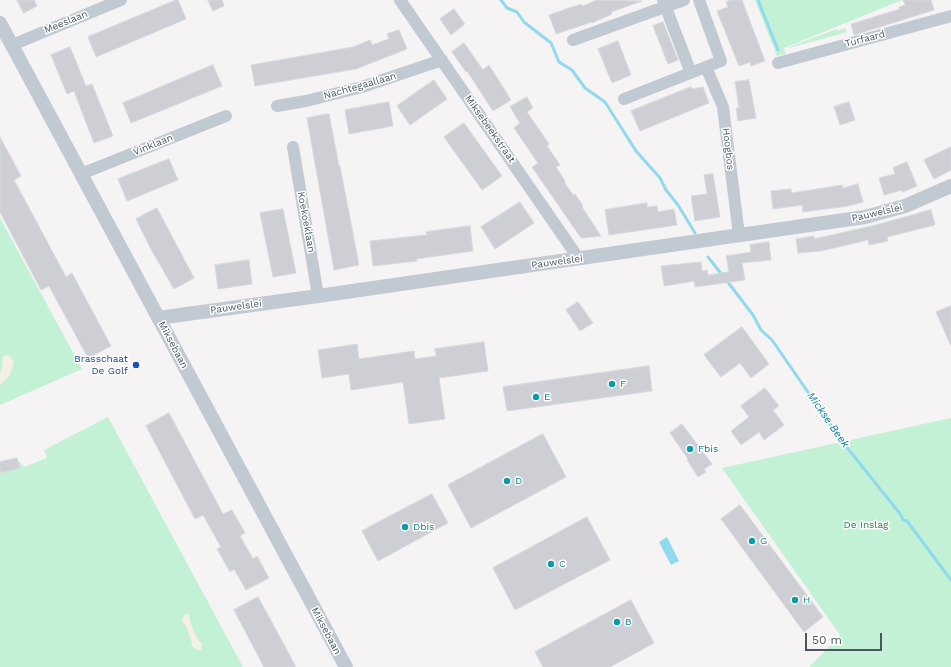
<!DOCTYPE html>
<style>
body{margin:0}
#map{position:relative;width:951px;height:667px;overflow:hidden;background:#f5f3f3;font-family:"Work Sans",sans-serif}
canvas{display:block}
.scale{position:absolute;left:805px;top:633px;width:77px;height:18px;box-sizing:border-box;border:2px solid #4a5661;border-top:0;padding-left:5px;font-size:12px;line-height:14px;white-space:nowrap;color:#4a5661;-webkit-text-stroke:3px #fff;paint-order:stroke}
</style>
<div id="map">
<canvas width="951" height="667"></canvas>
<div class="scale">50 m</div>
</div>
<script>
const g = document.querySelector('canvas').getContext('2d');
g.lineJoin = 'round';
function paint(path, color) {
  g.fillStyle = color;
  g.fill(path, 'evenodd');
}
function trace(path, color, width, dash) {
  g.strokeStyle = color;
  g.lineWidth = width;
  g.lineCap = dash ? 'butt' : 'round';
  g.setLineDash(dash || []);
  g.stroke(path);
}
function drawText(font, color, halo, rows, align = 'center') {
  g.font = font + ' "Work Sans",sans-serif';
  g.lineWidth = 3;
  g.setLineDash([]);
  g.textBaseline = 'middle';
  g.strokeStyle = halo;
  g.fillStyle = color;
  for (const [text, x, y, turn = 0] of rows) {
    g.save();
    g.translate(x, y);
    g.rotate((+turn || 0) * Math.PI / 180);
    g.textAlign = isNaN(turn) ? turn : align;
    if (halo) g.strokeText(text, 0, 0);
    g.fillText(text, 0, 0);
    g.restore();
  }
}
paint(new Path2D(`
 M755,0H902L784,48L786,54L777,56Z
 M845,28L847,32L789,48V47L837,29L838,31Z
 M0,218L82,369L0,405Z
 M108,417L243,667H0V463L17,459L24,467L47,458L44,450Z
 M951,418V667H809L840,635L722,468Z`), '#c3f1d5');
paint(new Path2D(`
 M6,355L10,356L14,362L10,375L0,385V373L3,366L2,361L3,357Z
 M185,614H187L189,615C190,624 196,638 202,644L201,650H197L192,646C192,640 186,625 182,620Z`), '#f5f0e5');
paint(new Path2D(`
 M667,537L679,561L671,565L659,542Z`), '#90daee');
trace(new Path2D(`
 M501,0L507,8L517,12L524,22L551,43L559,62L572,70L585,88L605,102L636,151L660,178L666,190L678,205L695,233
 M758,0L778,50
 M708,257L723,276
 M727,281L753,315L761,330L772,340L841,440L901,515L903,520L907,521L951,580`), '#90daee', 3);
const building = new Path2D(`
 M17,0H34L37,6L24,13Z
 M176,0H178L186,19L96,57L88,37Z
 M208,0H222L224,6L213,11Z
 M597,0L642,1L611,12L612,14L592,23V22L556,34L549,15L581,4L582,6Z
 M731,0H742L765,61L751,66L750,62L739,66L717,11L728,7L726,2Z
 M903,0H931L934,10L854,35L851,24L900,9L899,7L905,5Z
 M454,9L465,24L451,35L440,19Z
 M663,22L678,60L668,64L653,26Z
 M399,30L407,49L356,69L255,86L251,65L353,47L370,40L372,45L389,39L387,34Z
 M618,41L631,75L612,83L598,49Z
 M464,43L483,70L489,65L511,100L493,111L467,71L466,72L452,52Z
 M70,47L86,86L92,84L113,136L94,143L74,91L67,94L51,55Z
 M213,65L222,86L131,123L123,103Z
 M434,80L447,99L410,125L397,106Z
 M749,80L756,118L738,121L736,108H739L735,82Z
 M691,87L692,89L703,87L709,103L640,131L631,111Z
 M527,97L533,108L527,112L549,144L547,146L560,165L556,167L565,181L564,182L573,195L575,194L583,206L582,207L601,236L581,238L532,167L538,163L514,128L520,123L510,107Z
 M389,102L393,126L349,134L345,110Z
 M849,102L855,120L840,125L834,107Z
 M329,114L339,166H340L359,265L334,270L307,118Z
 M464,123L502,176L482,190L444,137Z
 M0,137L21,176L14,180L27,204L66,277L72,273L111,346L88,358L49,286L41,290L0,212Z
 M951,147V170L934,179L924,160Z
 M169,159L178,180L127,201L118,179Z
 M907,162L917,186L903,192L902,190L884,195L879,178L895,174L893,168Z
 M713,174L720,217L695,221L691,196L707,194L704,175Z
 M858,184L863,202L848,206L803,212L802,205L773,209L771,191L791,189L792,193L842,185L843,188Z
 M520,202L534,223L495,249L481,227Z
 M647,203V207L657,206L658,212L674,209L677,225L609,235L605,210Z
 M157,208L194,278L174,289L152,251L136,219Z
 M283,209L296,273L273,277L260,213Z
 M931,210L935,225L887,237L888,241L869,245L868,240L821,251L798,253L796,239L814,236V239L876,225Z
 M470,226L473,251L416,259L417,261L373,266L370,241L427,235L426,232Z
 M769,242L771,260L742,263L745,280L695,287L694,281L664,286L661,266L701,262L702,271L707,270L708,275L729,272L726,256L751,252L750,245Z
 M249,260L252,284L218,289L215,265Z
 M578,302L593,323L580,331L566,310Z
 M951,306V346L936,312Z
 M742,327L769,364L751,378L740,363L721,377L704,355Z
 M484,342L488,371L439,378L445,419L409,424L403,382L351,390L349,374L322,378L318,350L357,344L359,359L414,351L415,359L436,356L435,349Z
 M649,366L652,391L507,411L503,387Z
 M765,388L779,406L773,410L784,425L764,440L759,432L741,445L731,431L749,417L741,406Z
 M169,413L223,514L232,510L245,533L240,536L253,559L257,556L269,578L246,590L234,569L230,572L217,549L221,547L203,515L195,519L146,426Z
 M682,424L712,464L704,469L706,472L698,477L687,460L688,459L670,433Z
 M543,434L566,477L471,528L448,485Z
 M17,458L20,468L0,473V462Z
 M432,494L448,523L378,561L362,531Z
 M740,505L823,617L804,632L721,519Z
 M587,517L610,560L515,610L493,568Z
 M258,597L268,615L296,667H264L234,610Z
 M631,600L654,643L610,667H543L535,652Z`);
paint(building, '#cdcfd5');
trace(building, '#d7d9de', 1);
trace(new Path2D(`
 M400,0L579,259
 M663,0L691,73
 M573,40L684,0
 M12,45L121,0
 M778,63L951,16
 M706,67L723,107L739,235
 M624,99L721,61L699,0
 M277,106L306,101L362,87L442,60
 M293,147L318,296
 M81,174L226,116`), '#c1cad2', 12);
trace(new Path2D(`
 M0,23L346,667
 M158,318L318,296L865,217L905,206L951,186`), '#c1cad2', 14);
for (const [x, y, r, color] of [
 [136,365,4,"#1a4fb4"],
 [612,384,4,"#0f9aa8"],
 [536,397,4,"#0f9aa8"],
 [690,449,4,"#0f9aa8"],
 [507,481,4,"#0f9aa8"],
 [405,527,4,"#0f9aa8"],
 [752,541,4,"#0f9aa8"],
 [551,564,4,"#0f9aa8"],
 [795,600,4,"#0f9aa8"],
 [617,622,4,"#0f9aa8"]
]) {
  const dot = new Path2D();
  dot.arc(x, y, r, 0, 2 * Math.PI);
  g.fillStyle = color;
  g.fill(dot);
  trace(dot, '#fff', 1.5);
}
drawText('10px', '#4a5661', '#fff', [
 ["Meeslaan",66,22,-22],
 ["Turfaard",865,39,-15],
 ["Nachtegaallaan",360,86,-16],
 ["Miksebeekstraat",490,129,55],
 ["Vinklaan",153,145,-22],
 ["Hoogbos",728,149,83],
 ["Pauwelslei",877,213,-13],
 ["Koekoeklaan",306,222,80],
 ["Pauwelslei",557,262,-8],
 ["Pauwelslei",236,307,-8],
 ["Miksebaan",173,345,62],
 ["Miksebaan",326,631,62]
]);
drawText('10px', '#164399', '#fff', [
 ["Brasschaat",128,359],
 ["De Golf",128,371]
], 'right');
drawText('10px', '#0d838f', '#fff', [
 ["F",620,384],
 ["E",544,397],
 ["Fbis",698,449],
 ["D",515,481],
 ["Dbis",413,527],
 ["G",760,541],
 ["C",559,564],
 ["H",803,600],
 ["B",625,622]
], 'left');
drawText('10px', '#17864f', '#fff', [
 ["De Inslag",866,525]
]);
drawText('italic 11px', '#0c7c9b', '#fff', [
 ["Mickse Beek",828,420,55]
]);
</script>
